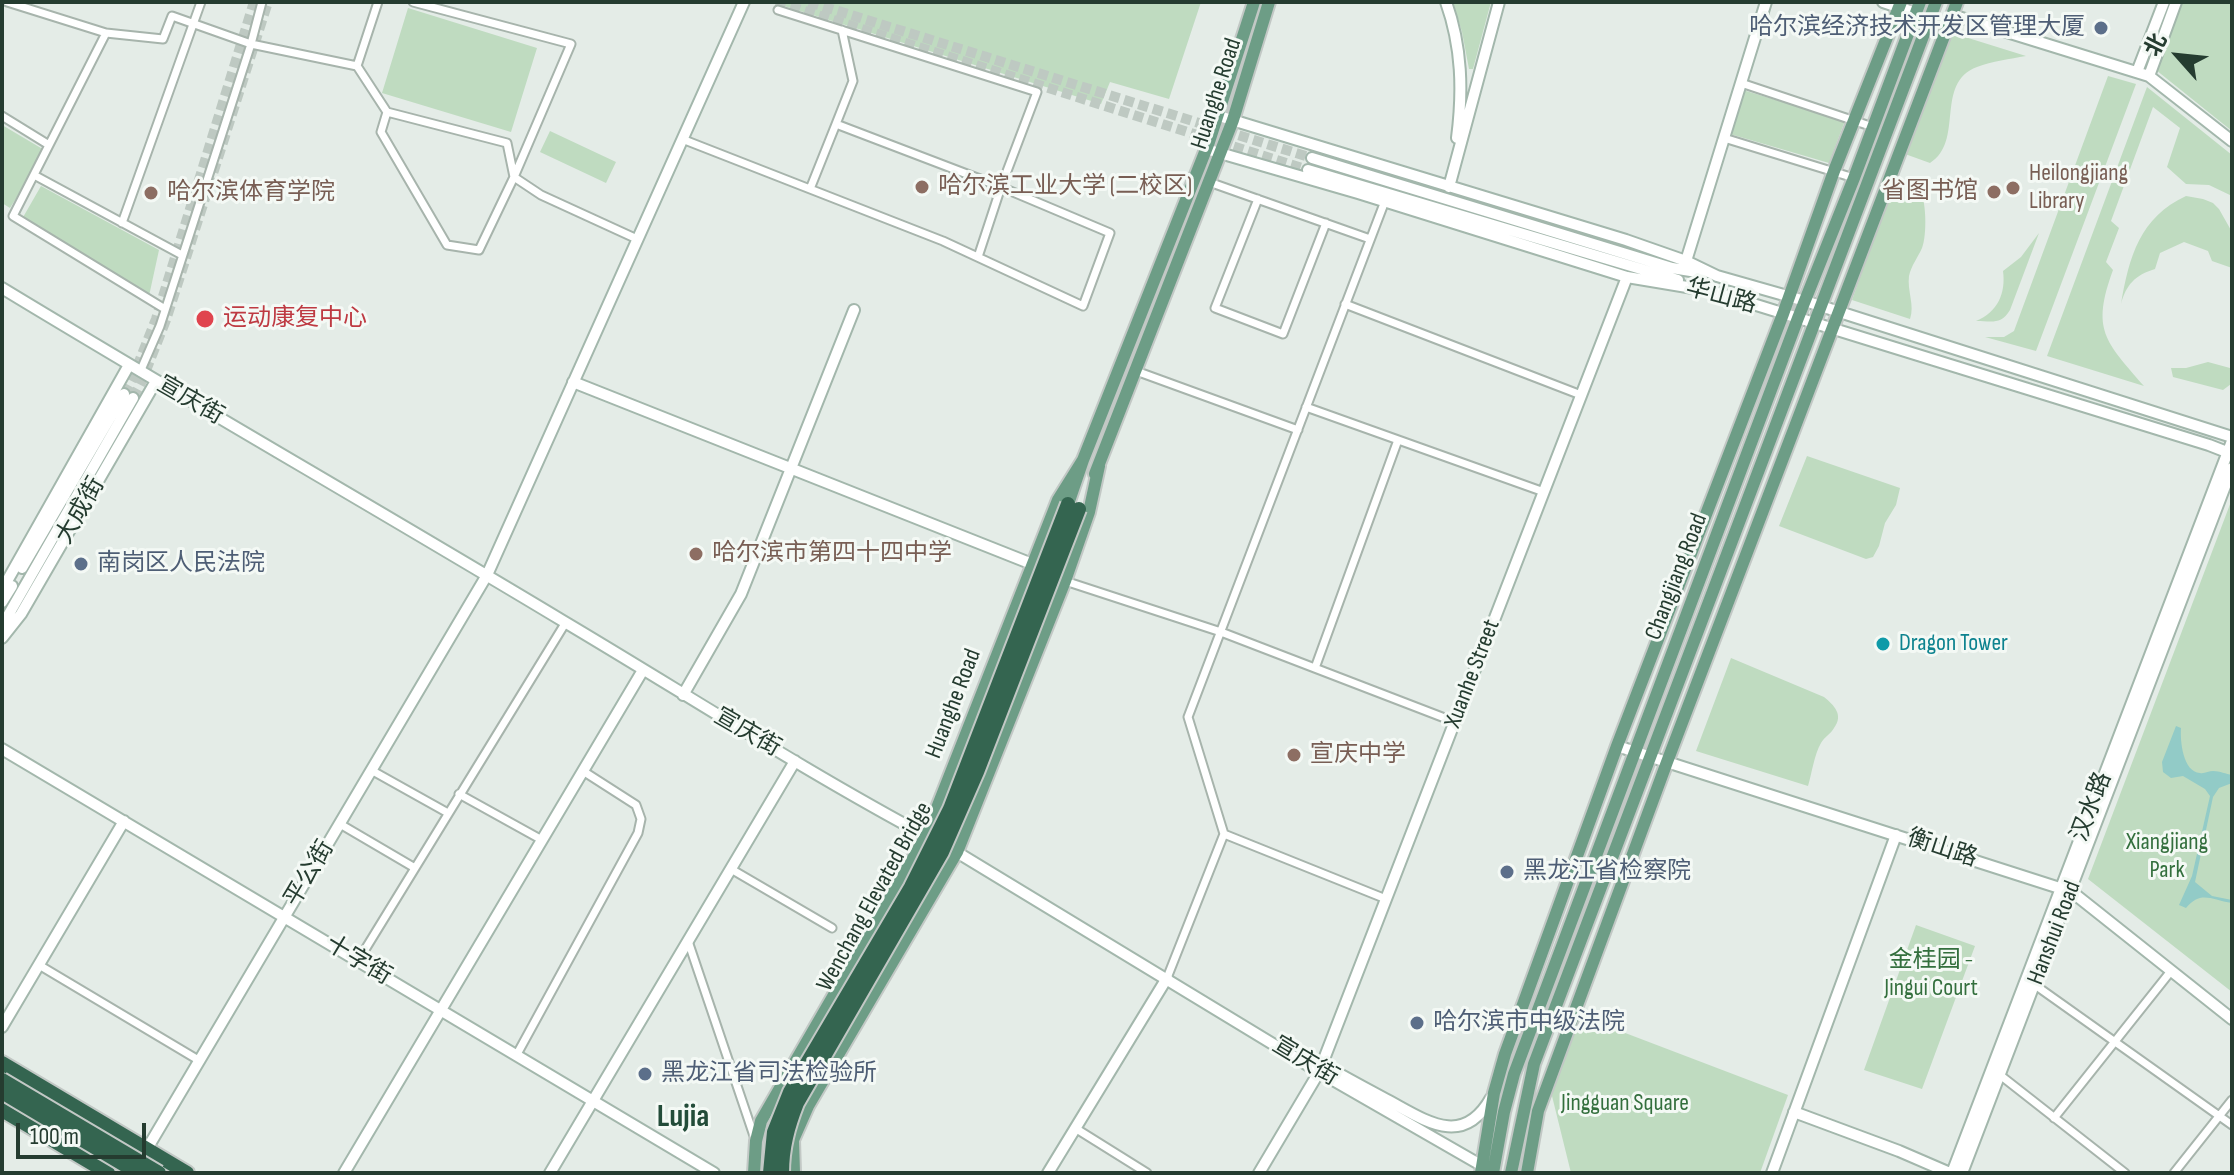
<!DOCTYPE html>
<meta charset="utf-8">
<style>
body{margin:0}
#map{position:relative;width:2234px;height:1175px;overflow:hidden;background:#e4ece7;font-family:"Sofia Sans Condensed","Noto Sans SC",sans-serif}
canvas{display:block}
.frame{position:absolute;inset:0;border:4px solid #253c30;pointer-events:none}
.north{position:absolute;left:2138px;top:16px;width:80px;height:80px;-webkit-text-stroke:6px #f4f9f5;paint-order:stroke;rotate:297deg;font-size:22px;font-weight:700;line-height:32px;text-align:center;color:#253c30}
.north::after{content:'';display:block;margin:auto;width:28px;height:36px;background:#253c30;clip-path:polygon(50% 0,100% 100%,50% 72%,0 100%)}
.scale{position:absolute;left:16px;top:1123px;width:130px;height:36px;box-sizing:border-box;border:4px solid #253c30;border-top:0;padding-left:10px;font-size:24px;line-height:28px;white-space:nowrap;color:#253c30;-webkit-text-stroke:6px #f4f9f5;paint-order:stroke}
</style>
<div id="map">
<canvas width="2234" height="1175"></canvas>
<div class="frame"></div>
<div class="north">北</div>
<div class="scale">100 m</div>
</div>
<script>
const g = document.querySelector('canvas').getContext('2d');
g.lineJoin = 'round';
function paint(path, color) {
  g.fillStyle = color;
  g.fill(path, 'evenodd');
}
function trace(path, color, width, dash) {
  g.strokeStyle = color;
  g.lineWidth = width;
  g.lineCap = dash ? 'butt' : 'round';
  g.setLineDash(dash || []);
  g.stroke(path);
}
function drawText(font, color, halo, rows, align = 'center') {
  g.font = font + ' "Sofia Sans Condensed","Noto Sans SC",sans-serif';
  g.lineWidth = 6;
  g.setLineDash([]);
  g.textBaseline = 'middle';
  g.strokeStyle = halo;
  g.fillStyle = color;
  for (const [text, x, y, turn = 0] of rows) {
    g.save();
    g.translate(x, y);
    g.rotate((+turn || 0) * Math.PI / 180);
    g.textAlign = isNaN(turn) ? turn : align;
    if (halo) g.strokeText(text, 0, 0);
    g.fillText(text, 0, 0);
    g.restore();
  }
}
paint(new Path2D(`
 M771,2H1201L1169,99L1110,82L1101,104Z
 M1453,2H1491L1473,69H1469L1462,32Z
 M2181,2H2232V131L2156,70Z
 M408,8L537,48L511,132L382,93Z
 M1949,32L2026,56C2010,59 1992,61 1977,67C1934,83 1965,141 1930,163L1905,154Z
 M2108,76L2136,84L2036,351L1985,337H2004L2014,331Z
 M2147,87L2232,155V196L2209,185L2186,184L2167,167L2180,128L2153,107L2111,221L2119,228L2106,262L2113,270C2091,330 2105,341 2144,386L2047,356Z
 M1743,90L1845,121L1829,163L1730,134Z
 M2,125L46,151L10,208L2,203Z
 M550,131L616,162L606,183L540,152Z
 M1895,178C1902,181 1913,183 1918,188C1927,196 1927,237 1922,248C1918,257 1911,266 1909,276C1907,291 1915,305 1910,319L1852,300Z
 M41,186L159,250L149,296L22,219Z
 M2186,196L2203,199L2213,203L2219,209L2232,232V268L2212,261L2208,251L2184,242L2160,253L2155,269C2135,275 2126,285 2121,304C2129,257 2140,217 2186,196Z
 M2039,233L2010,310C2001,325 1992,321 1976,321C1998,312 2006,293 2003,271L2021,257Z
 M2208,362L2230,368L2232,371L2231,384L2223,390L2173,377L2171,368H2186Z
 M1807,456L1900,488L1896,505L1885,523L1879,546L1873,557L1866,559L1779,526Z
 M2232,499V992L2088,879Z
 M1731,658L1824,697C1834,705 1844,715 1834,728C1831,734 1824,737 1821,743C1814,755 1812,773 1808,786L1696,751Z
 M1916,925L1975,946L1922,1089L1864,1070Z
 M1578,1015L1788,1095L1760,1173H1571L1552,1096L1553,1081Z`), '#bfdbc0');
paint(new Path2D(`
 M2176,726L2181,728C2180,741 2183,772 2200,773C2204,774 2209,771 2213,771C2220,771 2226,774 2232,775V783L2219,788L2213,797L2195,882L2212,896L2232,900V903C2211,900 2201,890 2186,908L2179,905L2192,876L2210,796L2205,789L2183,776L2171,778L2163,772L2162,762Z`), '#92cbc7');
trace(new Path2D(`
 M776,2L1308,170
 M809,2L1312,158
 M124,394L133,377L156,319L254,2
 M133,398L141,383L166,320L268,2`), '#bec9c2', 10, [10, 5]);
const street = new Path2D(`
 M7,2L106,33
 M778,10L1037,92L1001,187L978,257
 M357,66L378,2
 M1741,83L1873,127
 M387,112L381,132L447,245L479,250L514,177L571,44L413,2
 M2,116L49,145
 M836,124L853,81L842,30
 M1724,138L1854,178
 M682,139L943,241L1083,306L1110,233L1001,187L836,124L810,189
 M34,175L182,255
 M1209,182L1370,239
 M1258,199L1215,308L1283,334L1326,223
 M122,223L201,2
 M1345,304L1581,395
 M165,309L13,216L106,33L163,39L172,16L251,44L357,66L387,112L507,143L514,177L541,195L637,239
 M1136,371L1298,430
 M140,372L160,326L251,44L262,2
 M1306,407L1544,492
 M1065,581L1221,632L1455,722
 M1315,668L1398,440
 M371,770L448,813
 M459,794L542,840
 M340,824L415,868
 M1224,834L1386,899
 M731,869L832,928
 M688,941L755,1139
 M358,961L566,622
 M39,965L200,1061
 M1167,978L1224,834L1188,717L1385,201
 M2035,985L2232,1125
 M516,1056L638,833L641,819L636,805L583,771
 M2000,1075L2125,1173
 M2054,1118L2171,971
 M1075,1128L1147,1173
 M2174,1173L2232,1100`);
const secondary = new Path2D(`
 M1446,2C1462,47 1463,91 1457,138
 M1883,2L1916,13
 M1952,15L2149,76L2232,141
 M2137,72L2164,2
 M2149,76L2176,2
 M1219,116L1626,240L1686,261L1717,276L1805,301L2232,437
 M1206,149L1358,193L1627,277L1711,291L2209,445L2232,454
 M1312,158L1672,268L1703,273
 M1308,170L1678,280
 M1449,187L1499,2
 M1686,261L1766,2
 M2,288C188,401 377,509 563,621C686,694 806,772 932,839
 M573,382L1032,564
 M22,568L124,394
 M2,590L129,365
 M2,602L12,586
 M2,626L133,398
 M2,638L21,614L156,381
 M683,695L741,594L854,310
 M1617,746L2072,892L2232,1019
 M2,749L714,1173
 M950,848L1319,1072L1486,1168
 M2,1027L124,821
 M1322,1064C1344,1077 1367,1089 1389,1101C1426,1121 1463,1148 1491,1098
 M1794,1112L1899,1151L1950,1173
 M144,1154L487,575L744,2
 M344,1173L643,670
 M550,1173L795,761
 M1048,1173L1167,978
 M1259,1173L1319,1072L1627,277
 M1772,1173L1896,835
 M1952,1173L2232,441
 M1962,1173L2232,468`);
const primary = new Path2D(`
 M1095,474L1233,120L1269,2
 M1068,504L1083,460L1209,142L1254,2
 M754,1173L756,1141L761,1121L926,836L1058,500L1083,460
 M794,1173L793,1140L808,1106L957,852L1065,581L1089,512L1099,466
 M1481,1173L1494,1093L1505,1054L1617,746L1783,314L1834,171L1901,2
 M1493,1173L1504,1112L1514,1074L1798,318L1854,178L1920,2
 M1511,1173L1534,1064L1936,2
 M1527,1173L1538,1111L1667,762L1957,2`);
const highway = new Path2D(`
 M2,1063L187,1173
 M2,1110L108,1173`);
trace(street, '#a7b4ac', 11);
trace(secondary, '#a3b7ac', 14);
trace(primary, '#c2c8c5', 16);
trace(highway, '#c2c8c5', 18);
trace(street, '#fff', 7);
trace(secondary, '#fff', 10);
trace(primary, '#6d9d86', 12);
trace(highway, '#346550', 14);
const highwayBridge = new Path2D(`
 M2,1080L159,1173
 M2,1092L138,1173
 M770,1173L774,1132L790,1092L911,887L950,809L1068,504
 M782,1173C782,1147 788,1126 797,1103L942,852L977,772L1079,509`);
trace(highwayBridge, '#c2c8c5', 18, []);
trace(highwayBridge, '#346550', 14);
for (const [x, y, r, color] of [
 [2101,28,8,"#5c6f8a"],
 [922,187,8,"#8d6e63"],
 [2013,188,8,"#8d6e63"],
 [1994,192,8,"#8d6e63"],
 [151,193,8,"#8d6e63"],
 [205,319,10,"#e0444e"],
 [696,554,8,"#8d6e63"],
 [81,564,8,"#5c6f8a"],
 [1883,644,8,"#0f9aa8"],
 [1294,755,8,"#8d6e63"],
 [1507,872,8,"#5c6f8a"],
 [1417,1023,8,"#5c6f8a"],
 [645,1074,8,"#5c6f8a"]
]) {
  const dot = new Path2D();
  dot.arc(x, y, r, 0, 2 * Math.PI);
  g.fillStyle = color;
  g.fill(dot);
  trace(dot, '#f4f9f5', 3);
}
drawText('24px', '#4e5e75', '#f4f9f5', [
 ["哈尔滨经济技术开发区管理大厦",2085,28,"right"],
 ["南岗区人民法院",97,564],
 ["黑龙江省检察院",1523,872],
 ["哈尔滨市中级法院",1433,1023],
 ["黑龙江省司法检验所",661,1074]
], 'left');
drawText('24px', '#253c30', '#f4f9f5', [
 ["Huanghe Road",1217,94,-72],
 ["华山路",1721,297,15],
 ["宣庆街",190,401,30],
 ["大成街",81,511,-60],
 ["Changjiang Road",1677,577,-69],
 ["Xuanhe Street",1473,674,-69],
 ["Huanghe Road",954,704,-69],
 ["宣庆街",747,733,30],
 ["汉水路",2092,807,-69],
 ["衡山路",1942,849,18],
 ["平公街",310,874,-59],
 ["Wenchang Elevated Bridge",875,897,-61],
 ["Hanshui Road",2055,933,-69],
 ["十字街",358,961,31],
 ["宣庆街",1305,1062,31]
]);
drawText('24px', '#785e54', '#f4f9f5', [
 ["Heilongjiang",2029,174],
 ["Library",2029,202],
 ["哈尔滨工业大学 (二校区)",938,187],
 ["省图书馆",1978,192,"right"],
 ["哈尔滨体育学院",167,193],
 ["哈尔滨市第四十四中学",712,554],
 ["宣庆中学",1310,755]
], 'left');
drawText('24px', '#be3a42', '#f4f9f5', [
 ["运动康复中心",223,319]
], 'left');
drawText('24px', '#0d838f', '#f4f9f5', [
 ["Dragon Tower",1899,644]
], 'left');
drawText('24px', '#336f3d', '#f4f9f5', [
 ["Xiangjiang",2167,843],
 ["Park",2167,871],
 ["金桂园 -",1931,961],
 ["Jingui Court",1931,989],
 ["Jingguan Square",1625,1104]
]);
drawText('bold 32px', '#234c39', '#f4f9f5', [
 ["Lujia",683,1118]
]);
</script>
